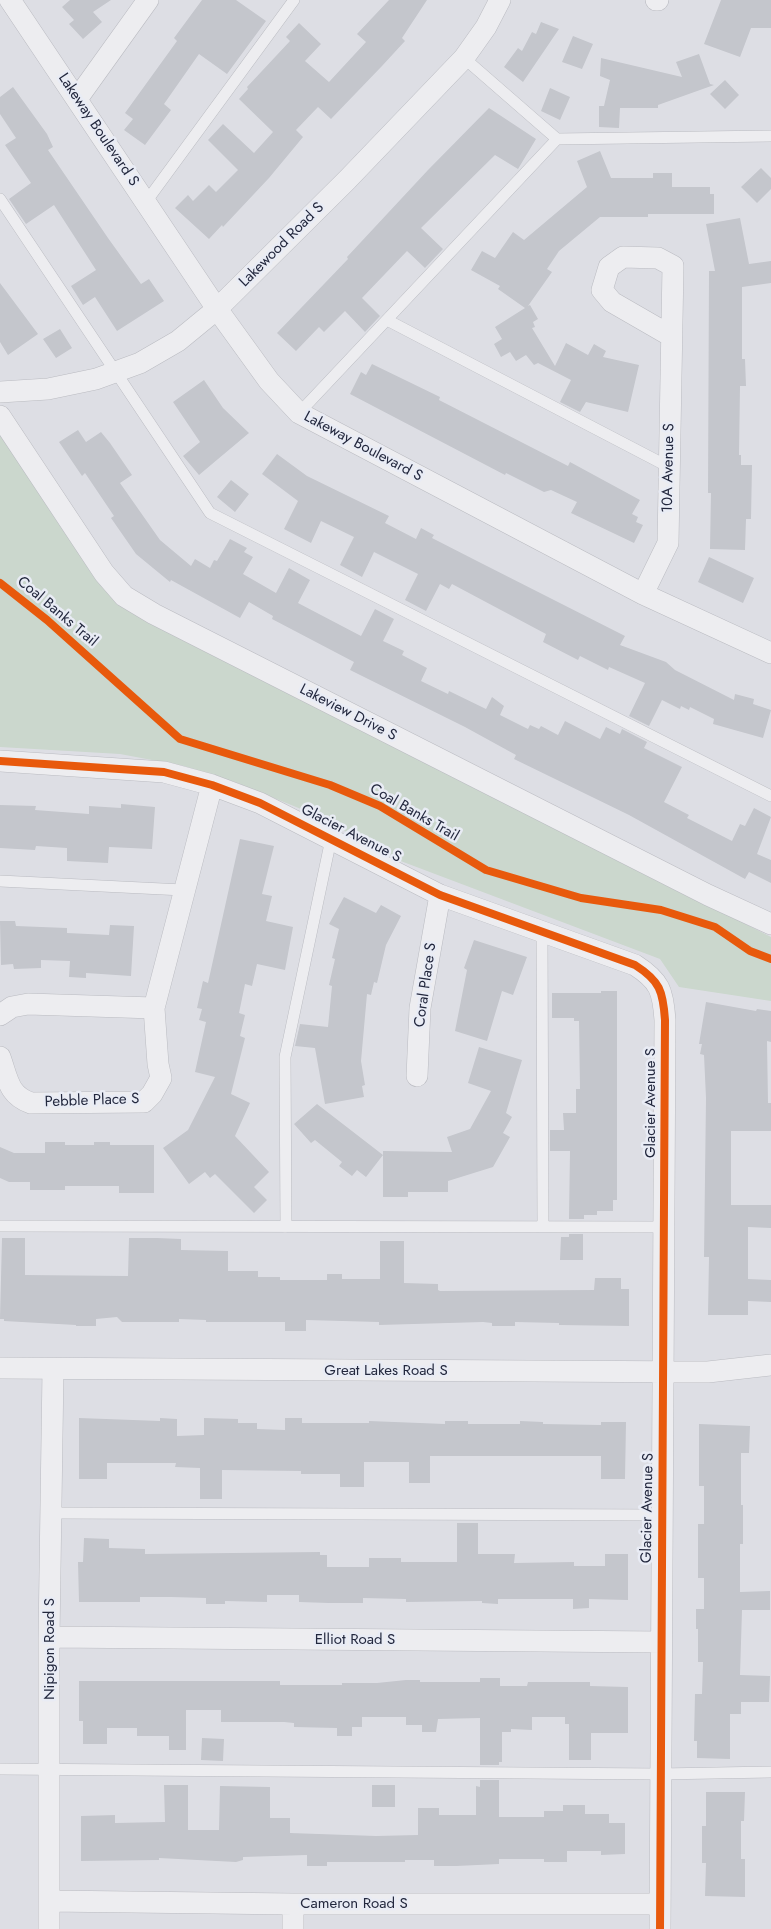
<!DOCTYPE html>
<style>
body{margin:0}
canvas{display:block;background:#dddee4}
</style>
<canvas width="771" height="1929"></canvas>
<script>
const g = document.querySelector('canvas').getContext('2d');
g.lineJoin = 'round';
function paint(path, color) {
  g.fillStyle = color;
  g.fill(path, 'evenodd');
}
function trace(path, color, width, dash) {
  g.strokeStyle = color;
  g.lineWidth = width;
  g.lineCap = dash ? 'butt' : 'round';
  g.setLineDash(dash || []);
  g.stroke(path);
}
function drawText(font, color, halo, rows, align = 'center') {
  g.font = font + ' Jost,sans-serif';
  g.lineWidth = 5;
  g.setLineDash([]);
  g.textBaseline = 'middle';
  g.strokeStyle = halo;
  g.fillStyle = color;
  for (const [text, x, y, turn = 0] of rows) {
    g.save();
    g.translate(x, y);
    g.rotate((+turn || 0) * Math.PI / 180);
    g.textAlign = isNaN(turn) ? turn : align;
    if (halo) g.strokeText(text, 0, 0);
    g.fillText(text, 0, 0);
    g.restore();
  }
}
paint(new Path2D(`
 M0,433L158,625L771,937V1001L679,987L660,959L398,860L318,816L235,782L184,766L120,754L0,747Z`), '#cbd7cd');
paint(new Path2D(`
 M70,0H111L93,12L102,22L83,39L69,24L74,20L62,7Z
 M202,0H236L266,21L227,74L199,54L164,104L171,110L145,145L124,130L133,119L125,113L177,41L174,38Z
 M389,0H427L402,38L405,41L382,66L331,119L318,107L296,130L303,137L269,178L223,227L222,225L209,239L175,208L188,195L193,201L209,185L216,192L238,170L208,140L223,124L254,153L273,132L239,99L248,89L247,87L290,41L286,37L299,23L321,44L305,61L329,82L366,42L357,34Z
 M721,0H771V28H751L740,57L704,44Z
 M541,22L559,29L523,82L504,67L518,48L522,51L532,32L536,34Z
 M573,36L593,44L582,69L562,62Z
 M699,54L710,84L714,85L658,105V108H620L619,128L599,127V106H604L610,80L600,76L601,58L682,77L676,62Z
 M725,80L739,95L725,109L710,94Z
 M13,87L47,134L53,147L48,150L108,238L141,284L149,279L164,301L117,331L95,297L83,305L71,286L96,270L54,205L26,224L9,199L31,183L5,145L16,138L0,114V97Z
 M550,88L570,97L560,120L541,111Z
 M489,108L536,139L518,169L495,155L421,228L443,249L425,268L407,251L362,298L380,316L365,332L345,311L324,332L319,327L296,351L277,333L348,259L347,257L428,170Z
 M600,151L611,178H653V173H672V187H710V194H714V214H648V217H600L559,251L547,269L552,272L528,306L530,305L538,319L533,322L535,327L532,328L555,366L566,343L588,355L594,344L606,351L603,357L639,365L628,412L586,402L580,412L560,402L571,380L538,363L534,365L526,355L516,361L510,352L501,357L494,344L502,339L495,327L525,308L498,289L500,286L471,270L482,251L495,258L513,232L524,240L587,187L577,161Z
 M761,168L771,178V189L757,203L741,187Z
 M740,218L749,264L771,261V283L742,287V359H745L746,386H740L739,455H741V465H752L751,519H746L745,550L710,549L711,493H708L709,271H715L706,224Z
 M0,283L38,334L8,355L0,342Z
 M60,329L72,348L56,358L43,339Z
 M372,364L440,397L439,400L568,466L570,462L640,500L632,514L638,517L636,522L643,525L634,543L571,513L577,502L551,490L544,492L506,473L505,475L350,394L361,372L366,375Z
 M204,380L223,408L249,433L199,475L183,456L200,442L173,402Z
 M78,430L86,442L101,432L110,443L132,475L120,483L160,540L191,566L195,559L210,568L214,560L217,561L230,539L247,548L244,552L253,557L243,574L276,593L289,568L310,580L298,603L361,636L375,609L394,619L383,641L404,651L402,655L427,668L421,681L448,694L449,691L486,709L492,697L504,706L500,715L528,729L530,725L539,729L541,726L558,735L565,721L600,739L606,727L620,734L622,729L647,742L644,748L682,767L664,802L689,815L687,818L732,841L740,824L745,826L754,808L771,817L757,854L771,860V883L749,872L745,879L629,815L514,759L516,755L465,727L350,670L354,662L272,619L273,616L249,602L240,618L171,580L170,582L136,554L111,518L114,516L85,473L82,476L59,442Z
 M277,454L307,476L389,516L385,523L416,539L421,528L434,535L432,538L477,561L625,636L620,645L666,662L675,670L734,700L735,694L754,699L753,704L771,710L763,738L713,724L714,719L690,707L689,710L681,706L680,709L662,700L649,726L629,716L645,683L609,667L608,670L580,656L578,660L543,642L546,634L452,584L449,589L440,584L426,611L405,600L418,574L374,552L362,577L340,565L354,537L321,521L311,543L284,529L298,501L262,474Z
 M231,480L249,494L235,512L217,497Z
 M709,557L754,578L743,603L698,582Z
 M121,804L155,807L152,849L109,847L108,863L67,861V848L36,846L35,850L0,848V805L36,806L35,810L89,814V806L121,808Z
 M240,839L274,846L262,894L272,896L266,921L293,927L285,970L257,964L252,986L245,984L239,1013L245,1015L240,1036L245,1038L231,1094L250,1103L235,1136L269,1172L254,1187L267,1200L254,1213L215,1174L210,1178L205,1172L189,1184L163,1148L188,1130L215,1077L195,1072L206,1022L199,1020L202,1009L197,1008L203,981L208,983Z
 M344,897L376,913L381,905L401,916L386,945L377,983L374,982L371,995L367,994L361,1061L365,1085L362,1086L364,1097L325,1104L315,1048L295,1046L300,1024L328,1027L332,986L329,985L335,959L332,958L339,929L329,924Z
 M0,921H15L16,926L67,928V933L109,935L110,925L134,926L131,976L86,973V978L69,977L70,961L41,960V968L14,969L13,964L1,965Z
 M474,940L527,957L513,995L502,991L487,1041L455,1031L467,970L464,968Z
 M601,991H617V1200H613V1211H597V1215H584V1219H569L570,1151H550V1130H564L563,1113H576V1089H580L579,1021H574V1018H552V993H601Z
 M706,1002L756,1011L757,1009L771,1011V1042L767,1041L768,1103H771V1131H731V1205H771V1228L748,1227V1279L771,1280V1302L748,1301V1315H708L709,1257H704L706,1098L704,1055L700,1054L702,1044H699Z
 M479,1047L522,1060L506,1113L512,1117L503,1133L510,1137L493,1167L448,1181V1192H408V1197H383V1151L452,1152L447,1137L470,1129L491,1091L468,1083Z
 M317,1104L383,1155L366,1177L357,1170L352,1176L339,1166L342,1162L315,1140L311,1143L294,1124Z
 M45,1142H65V1145H94V1142H110V1145H154V1193H119V1186H65V1190H30V1182H9L0,1178V1147L14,1153H45Z
 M569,1234H583V1260H560L561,1237H569Z
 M2,1238H25V1275L128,1276L129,1238H157L181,1239V1250L228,1251V1271H258V1277H280V1280H327V1274H342V1279H380V1241H404V1283L438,1284V1290L440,1291L594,1290L595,1278H621V1289H629V1326L559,1325V1323L515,1322V1326H492V1323L483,1322L379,1325V1322L306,1320V1331H285V1322H206V1320L179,1319V1322H122L117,1317L96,1319V1326H76V1325L4,1321V1319H0Z
 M79,1418L160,1421V1418L177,1419V1436L204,1435V1418L238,1419V1423H257V1429L285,1430V1418H302V1423H369V1421L445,1424V1421H468V1424H520V1421L543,1422V1424L601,1425V1422H626L625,1479H601V1456H430V1483H409V1462H364V1487H340V1474H301V1471L222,1470V1499H200V1468L175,1467L176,1463H107V1479H79Z
 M699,1424L750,1426L749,1453H741V1505H743V1544H740V1592L770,1591V1610H742L740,1675L770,1676L769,1702H741V1714H730V1759L697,1758V1741H694L695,1694H702L703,1662H698V1629H696V1609H704V1578H698V1524H704V1486H699Z
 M457,1523H478V1554H515L514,1563L574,1562V1566H605V1554H628V1600L589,1599V1608L573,1609V1599H498V1604L482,1603V1601L406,1602V1599L363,1598V1603H329L299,1602V1595H267V1602L225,1601V1604H206V1598L171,1597H140V1602H79L78,1562H83L84,1538L109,1539V1548L145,1549V1554L320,1552V1555H327V1567H369V1558H401V1562H457Z
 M480,1678H500V1686H527L528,1682H590V1686L628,1687V1733H591V1760H569V1724H565V1717H532V1730L511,1729V1732H502V1762H499V1765H480V1718L438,1719L436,1732H422V1725H406V1717H362V1727H352V1736H337V1728L294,1727V1723L284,1722H221V1710H186V1750H169V1736H137V1728H107V1744H83V1721H79V1681H280V1685H342V1683H377L406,1680H420V1682H480Z
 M202,1738L224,1739L223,1761L201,1760Z
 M480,1780H499V1817H544V1811H563V1805H585V1814H609V1823H625V1854L601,1855V1851H567V1862H544V1859H499V1864L456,1866H434V1860H405V1862H327V1866H307V1855L243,1857V1860L236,1862L159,1858V1860L81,1861V1816L115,1815V1823L165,1822L164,1785H188V1830H219L220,1786L270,1787V1818H290V1833L376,1836L418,1835V1808H439V1815H476V1786L480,1787Z
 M372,1785H395V1807H372Z
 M706,1792H745L744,1821H741V1859H745V1897L705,1896L706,1863H702V1826H706Z`), '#c4c6cc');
const lane = new Path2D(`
 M557,139L771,136
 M0,199L210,513L771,796
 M146,202L294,0
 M387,320L669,467
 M299,413L557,139L464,58
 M0,881L183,890
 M542,932L543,1227
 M0,1226L664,1227
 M286,1227L285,1057L331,839
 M51,1513L662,1515
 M0,1769L660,1774L771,1772`);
const street = new Path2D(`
 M10,0L217,309L269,381L299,413L643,594L771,653
 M656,0H658
 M77,99L148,0
 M0,392L48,389L96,379L140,363L178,341L217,309L347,180L464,58L486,27L500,0
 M0,416L104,573L124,596L154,614L708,895L771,924
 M643,594L668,543L673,266L658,258L623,257L609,267L602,290L612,302L671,336
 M0,761L164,772L212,785L260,803L440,895L635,965C660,981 663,991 665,1020L660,1929
 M0,1015L12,1007L28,1004L154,1008
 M0,1057C8,1079 8,1095 31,1103L144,1102L152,1094L161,1078L158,1064L154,1008L212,785
 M417,1076L420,1008L440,895
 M0,1368L708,1372L771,1365
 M49,1637L661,1642
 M49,1901L293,1904H659
 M49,1929V1637L53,1370
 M293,1929V1904`);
trace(lane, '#babbc1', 12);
trace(street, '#babbc1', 22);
trace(lane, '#ededf0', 11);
trace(street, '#ededf0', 21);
trace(new Path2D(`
 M0,583L47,620L180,739L330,785L380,806L486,870L581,898L661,910L715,927L750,951L771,959
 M0,761L164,772L212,785L260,803L440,895L635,965C660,981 663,991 665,1020L660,1929`), '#e8590c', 8);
drawText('15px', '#23283e', '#e9ecf5', [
 ["Lakeway Boulevard S",98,130,56],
 ["Lakewood Road S",282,245,-45],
 ["Lakeway Boulevard S",363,447,28],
 ["10A Avenue S",669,468,-89],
 ["Coal Banks Trail",57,612,40],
 ["Lakeview Drive S",348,713,27],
 ["Coal Banks Trail",414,813,30],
 ["Glacier Avenue S",351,834,27],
 ["Coral Place S",426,985,-82],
 ["Pebble Place S",92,1101,-2],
 ["Glacier Avenue S",651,1103,-90],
 ["Great Lakes Road S",386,1371],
 ["Glacier Avenue S",648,1508,-89],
 ["Elliot Road S",355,1640],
 ["Nipigon Road S",50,1649,-90],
 ["Cameron Road S",354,1904]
]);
</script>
